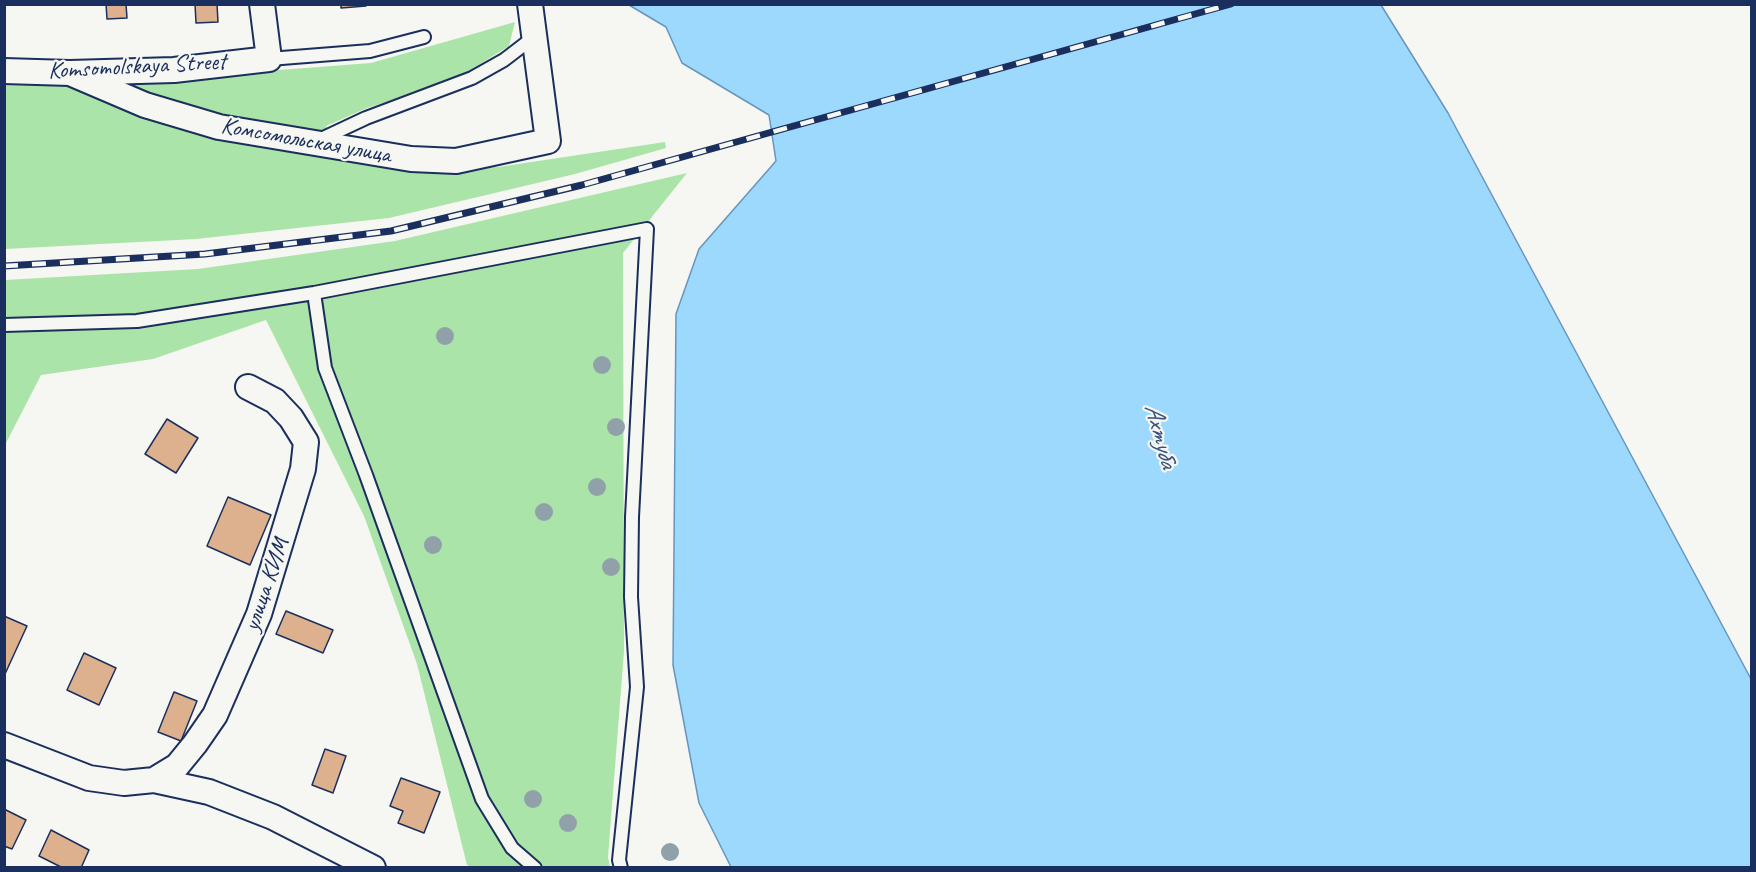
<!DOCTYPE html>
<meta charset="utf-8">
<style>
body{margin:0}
#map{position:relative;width:1756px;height:872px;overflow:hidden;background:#f6f6f2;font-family:Caveat,sans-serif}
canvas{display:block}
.frame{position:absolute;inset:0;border:6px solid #1b2f5e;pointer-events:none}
</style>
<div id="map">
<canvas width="1756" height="872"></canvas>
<div class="frame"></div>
</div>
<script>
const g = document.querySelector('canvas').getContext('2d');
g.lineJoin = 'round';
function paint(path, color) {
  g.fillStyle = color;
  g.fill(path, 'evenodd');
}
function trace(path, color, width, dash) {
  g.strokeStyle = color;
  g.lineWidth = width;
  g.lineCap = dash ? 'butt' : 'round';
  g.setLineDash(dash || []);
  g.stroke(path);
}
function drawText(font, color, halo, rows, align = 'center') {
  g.font = font + ' Caveat,sans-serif';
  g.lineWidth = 4.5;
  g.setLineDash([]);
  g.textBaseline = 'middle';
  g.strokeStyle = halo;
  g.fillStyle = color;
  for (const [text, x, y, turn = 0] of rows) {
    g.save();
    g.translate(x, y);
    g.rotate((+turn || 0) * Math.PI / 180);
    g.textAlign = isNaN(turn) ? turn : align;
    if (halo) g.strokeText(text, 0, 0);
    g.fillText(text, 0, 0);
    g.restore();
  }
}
paint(new Path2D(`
 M515,22L509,46L467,72L414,93L367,108L326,126L342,157L391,169L498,167L665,142L666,148L575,174L389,218L196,239L5,249V83L68,86L371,63Z
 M687,173L623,253L624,651L608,857L610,867L474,868L467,865L417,664L364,516L266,320L153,359L41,375L5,445V280L198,269L395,241Z`), '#abe4a8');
const water = new Path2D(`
 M629,5H1381L1448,113L1751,679V867H731L699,803L673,665L676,314L699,249L776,161L769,115L682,63L666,27Z`);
paint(water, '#9cd9fd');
trace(water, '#6895bd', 1.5);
const building = new Path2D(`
 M106,4H126L127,18L107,19Z
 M195,4H217L218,22L196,23Z
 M341,4H366V6L341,8Z
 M167,419L198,438L176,473L145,454Z
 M228,497L271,515L250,565L207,546Z
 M286,611L333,630L323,653L276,634Z
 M4,616L27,626L5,674H4Z
 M84,653L116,668L99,705L67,690Z
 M174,692L197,701L181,741L158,732Z
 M325,749L346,756L333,793L312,785Z
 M401,778L440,792L424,833L398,823L403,811L390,806Z
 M4,809L26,820L12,849L4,846Z
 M51,830L89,850L81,868H63L39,856Z`);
paint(building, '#ddb08e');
trace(building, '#1b2f5e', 1.5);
const service = new Path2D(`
 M269,59L370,51L424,37
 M317,141L366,118L472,78L504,60L534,37
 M314,293L325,368L366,475L482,799L512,848L535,868
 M4,325L137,321L314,293L647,229L632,517L631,597L637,687L619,860L621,868`);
const minor = new Path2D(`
 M4,71L70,73L174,70L269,59L262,4
 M70,73L145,105L219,127L411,159L456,161L548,141L530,4
 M4,745L89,778L124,783L154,780L209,792L273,817L373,868
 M154,780L177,766L195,744L215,715L259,614L303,469L306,442L291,418L275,401L248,387`);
trace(service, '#1b2f5e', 16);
trace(minor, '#1b2f5e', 28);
trace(service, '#f6f6f2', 12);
trace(minor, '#f6f6f2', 24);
const rail = new Path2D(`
 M4,266L205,254L391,231L582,185L1231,4`);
trace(rail, '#1b2f5e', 7);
trace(rail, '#f6f6f2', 4.5, [14]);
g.fillStyle = '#91a1aa';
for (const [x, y] of [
 [445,336],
 [602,365],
 [616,427],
 [597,487],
 [544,512],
 [433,545],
 [611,567],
 [533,799],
 [568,823],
 [670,852]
]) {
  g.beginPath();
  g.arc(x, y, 9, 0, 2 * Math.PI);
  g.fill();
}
drawText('24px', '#1b2f5e', '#f6f6f2', [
 ["Komsomolskaya Street",137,67,-3],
 ["Комсомольская улица",306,141,10],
 ["улица КИМ",267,585,-71]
]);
drawText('italic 26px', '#35517e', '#f6f6f2', [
 ["Ахтуба",1160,436,75]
]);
</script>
